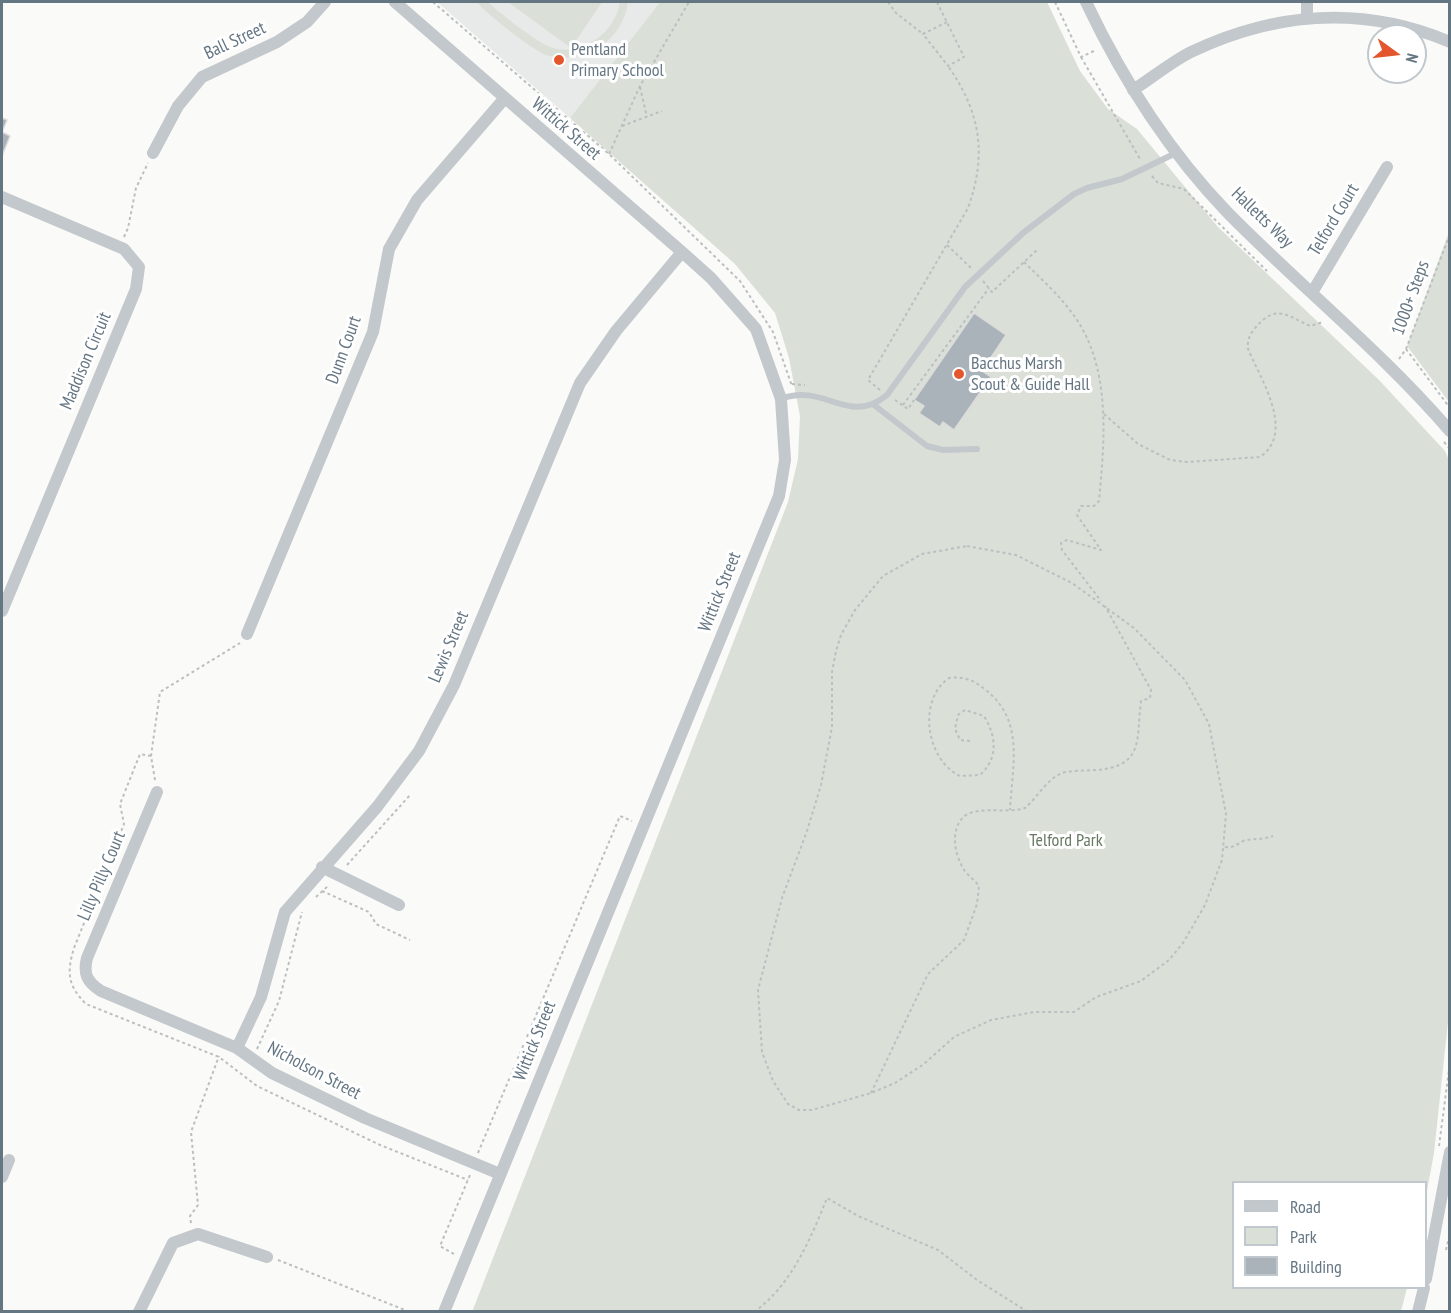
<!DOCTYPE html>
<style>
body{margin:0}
#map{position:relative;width:1451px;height:1313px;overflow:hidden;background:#fafaf8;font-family:"PT Sans Narrow",sans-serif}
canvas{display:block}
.frame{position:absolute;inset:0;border:3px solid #657683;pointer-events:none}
.legend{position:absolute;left:1232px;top:1181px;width:195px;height:108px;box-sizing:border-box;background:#fff;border:2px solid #c1c8cd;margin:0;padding:8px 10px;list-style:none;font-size:18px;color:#657683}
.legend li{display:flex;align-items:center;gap:12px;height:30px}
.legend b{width:30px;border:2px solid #c1c8cd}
.north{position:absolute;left:1367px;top:24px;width:60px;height:60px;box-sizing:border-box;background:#fff;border:2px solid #c1c8cd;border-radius:50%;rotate:105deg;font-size:16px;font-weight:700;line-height:24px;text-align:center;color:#657683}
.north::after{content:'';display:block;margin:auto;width:21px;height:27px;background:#e4572e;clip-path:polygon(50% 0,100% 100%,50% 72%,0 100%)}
</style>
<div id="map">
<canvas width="1451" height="1313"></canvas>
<div class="frame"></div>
<ul class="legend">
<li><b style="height:8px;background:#c3c8cc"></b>Road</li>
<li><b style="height:16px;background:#dadfd7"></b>Park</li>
<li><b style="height:16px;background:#aab3b9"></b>Building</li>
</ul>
<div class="north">N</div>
</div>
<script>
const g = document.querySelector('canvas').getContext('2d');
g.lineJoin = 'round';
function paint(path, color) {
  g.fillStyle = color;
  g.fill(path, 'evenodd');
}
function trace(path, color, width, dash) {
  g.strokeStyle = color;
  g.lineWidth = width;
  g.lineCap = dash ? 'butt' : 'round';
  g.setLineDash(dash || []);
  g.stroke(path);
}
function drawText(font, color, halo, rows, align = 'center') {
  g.font = font + ' "PT Sans Narrow",sans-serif';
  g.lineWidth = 6;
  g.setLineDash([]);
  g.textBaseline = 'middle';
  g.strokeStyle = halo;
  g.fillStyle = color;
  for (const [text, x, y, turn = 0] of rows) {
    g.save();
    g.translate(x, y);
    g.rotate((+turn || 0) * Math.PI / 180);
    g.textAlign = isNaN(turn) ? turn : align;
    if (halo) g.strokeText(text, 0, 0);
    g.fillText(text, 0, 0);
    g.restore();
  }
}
paint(new Path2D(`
 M437,2H660L570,118Z`), '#e8e9e9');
paint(new Path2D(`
 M477,2H488C499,13 534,40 548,46C579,60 616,33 620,2H628C623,40 584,67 546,55C534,51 485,13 477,2Z
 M508,2H602L571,48Z
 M660,2H1047L1080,71L1108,109L1137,129L1218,227L1379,380L1445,451L1449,460L1450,1003L1434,1153L1426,1196V1182H1234V1288H1407L1401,1311L472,1312L788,502L798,459L800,416L789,358L775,313L735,264L570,118Z
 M1449,232V402L1407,346Z`), '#dadfd7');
const building = new Path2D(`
 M2,118L7,120L2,132L10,136L2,156Z
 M974,313L1006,335L982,371L991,377L954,430L943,422L940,427L919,413L924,406L914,400Z`);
paint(building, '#aab3b9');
trace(building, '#dcdcda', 1.5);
trace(new Path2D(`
 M433,2L609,154L740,281L773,332L792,386
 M888,2L896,13L923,34
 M937,2L964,57L948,66L923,34L947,22
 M1055,2L1081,57L1096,50
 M1081,57L1140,159
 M640,87L647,117
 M622,126L662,111
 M609,154L640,86L689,2
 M1152,176L1158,183L1184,189L1267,271
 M124,237L128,228L136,188L148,163
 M947,245L971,268
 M1024,262C1039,277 1056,292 1069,309C1112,362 1105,437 1099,501L1094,506H1081L1077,515L1101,550L1067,540L1061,543L1062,550L1101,601
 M983,281L992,292L1038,249
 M1406,349L1450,408
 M1399,359L1406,349L1450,234
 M792,384L805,385
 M880,390L868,380L968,208C987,155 981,113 948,66
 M895,400L908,409L914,400
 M903,405L989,288
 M1104,414L1138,444L1170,460L1187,462L1260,457C1296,432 1260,378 1248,349C1247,340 1250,334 1256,327C1276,304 1286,315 1310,326L1323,322
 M1444,442L1450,449
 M967,546L1016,555L1072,583L1134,628L1185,680L1209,724L1226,814L1222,860L1205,905L1183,943L1169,960L1141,981L1096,997L1074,1012H1034L991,1020L954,1037L924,1064L895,1083L871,1093L812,1110H799L788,1104L773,1081L762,1052L758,990L782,898L807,831L821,785L832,727V672L836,651L841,635L855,610L883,576L922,554Z
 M970,741L960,740L955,729L958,715L965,710L984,716C996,735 999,758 980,775L960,776C926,760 917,700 949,678C965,676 975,681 987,691C1025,722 1012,767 1010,810
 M151,756L140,754L120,804L124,824L74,948C67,972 67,985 86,1004L219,1057L257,1086L380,1145L468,1180
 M155,780L151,756L160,692L240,643
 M1225,847C1233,848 1236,845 1243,841C1253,838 1263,840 1273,836
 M347,865L411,794
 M322,891L369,912L376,924L410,940
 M316,897L329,885
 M257,1049L279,1001L302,912
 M871,1093L928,974L964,940L977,904L979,886C973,878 964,873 961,864C952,847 951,818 973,812C990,808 1009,813 1025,808C1037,798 1047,779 1062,773C1071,770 1084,771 1095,770C1145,767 1136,739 1141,701L1150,698L1151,690L1105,606
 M1439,1146L1450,1062
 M478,1153L620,816L632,821
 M191,1223L190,1216L198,1205L191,1132L219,1056
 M1446,1250L1450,1233
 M454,1254L440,1246L470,1175
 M278,1260L410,1312
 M754,1312C791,1286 811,1238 827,1198L858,1216L938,1250L977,1280L1028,1312`), '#bbbfc2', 2, [3, 3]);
trace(new Path2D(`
 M781,399C825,382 848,427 887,395L965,287L1023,233L1074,194L1087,188L1122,179L1176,153
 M874,405L927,446L943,450L977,449`), '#c3c8cc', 6);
trace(new Path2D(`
 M395,2L682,252L711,278L756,329L781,399L785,460L779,496L444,1312
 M1086,2C1122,78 1169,152 1228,213C1301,287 1382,352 1450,431
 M1307,17V2
 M1133,90C1152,78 1171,62 1191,52C1275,12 1363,5 1450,42
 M153,153L178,106L202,77L277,42L307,22L325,2
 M2,197L124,249L139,267L136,289L2,611
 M1313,291L1387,167
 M247,634L373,332L389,249L417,200L504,99
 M157,792L87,958C83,974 87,982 101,991L237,1048L272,1073L365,1118L500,1174
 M322,867L399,905
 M237,1048L261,997L285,912L377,807L419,751L454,685L580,383L616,331L682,252
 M2,1177L9,1160
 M1426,1279L1450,1152
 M139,1312L173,1243L198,1234L267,1257
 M1418,1312L1424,1288`), '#c3c8cc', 12);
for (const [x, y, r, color] of [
 [559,60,6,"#e4572e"],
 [959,374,6,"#e4572e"]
]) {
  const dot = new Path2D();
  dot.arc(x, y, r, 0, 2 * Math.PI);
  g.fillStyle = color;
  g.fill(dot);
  trace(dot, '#fff', 2);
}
drawText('18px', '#657683', '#fff', [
 ["Ball Street",235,41,-25],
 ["Wittick Street",566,129,41],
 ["Halletts Way",1262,218,44],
 ["Telford Court",1334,220,-59],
 ["1000+ Steps",1411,298,-70],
 ["Dunn Court",344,350,-70],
 ["Maddison Circuit",86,361,-67],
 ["Wittick Street",720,592,-68],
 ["Lewis Street",449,647,-67],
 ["Lilly Pilly Court",102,876,-67],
 ["Wittick Street",535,1041,-68],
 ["Nicholson Street",314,1071,28]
]);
drawText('18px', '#657683', '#fff', [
 ["Pentland",571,50],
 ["Primary School",571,71],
 ["Bacchus Marsh",971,364],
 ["Scout & Guide Hall",971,385]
], 'left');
drawText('18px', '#687a64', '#fff', [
 ["Telford Park",1066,841]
]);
</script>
